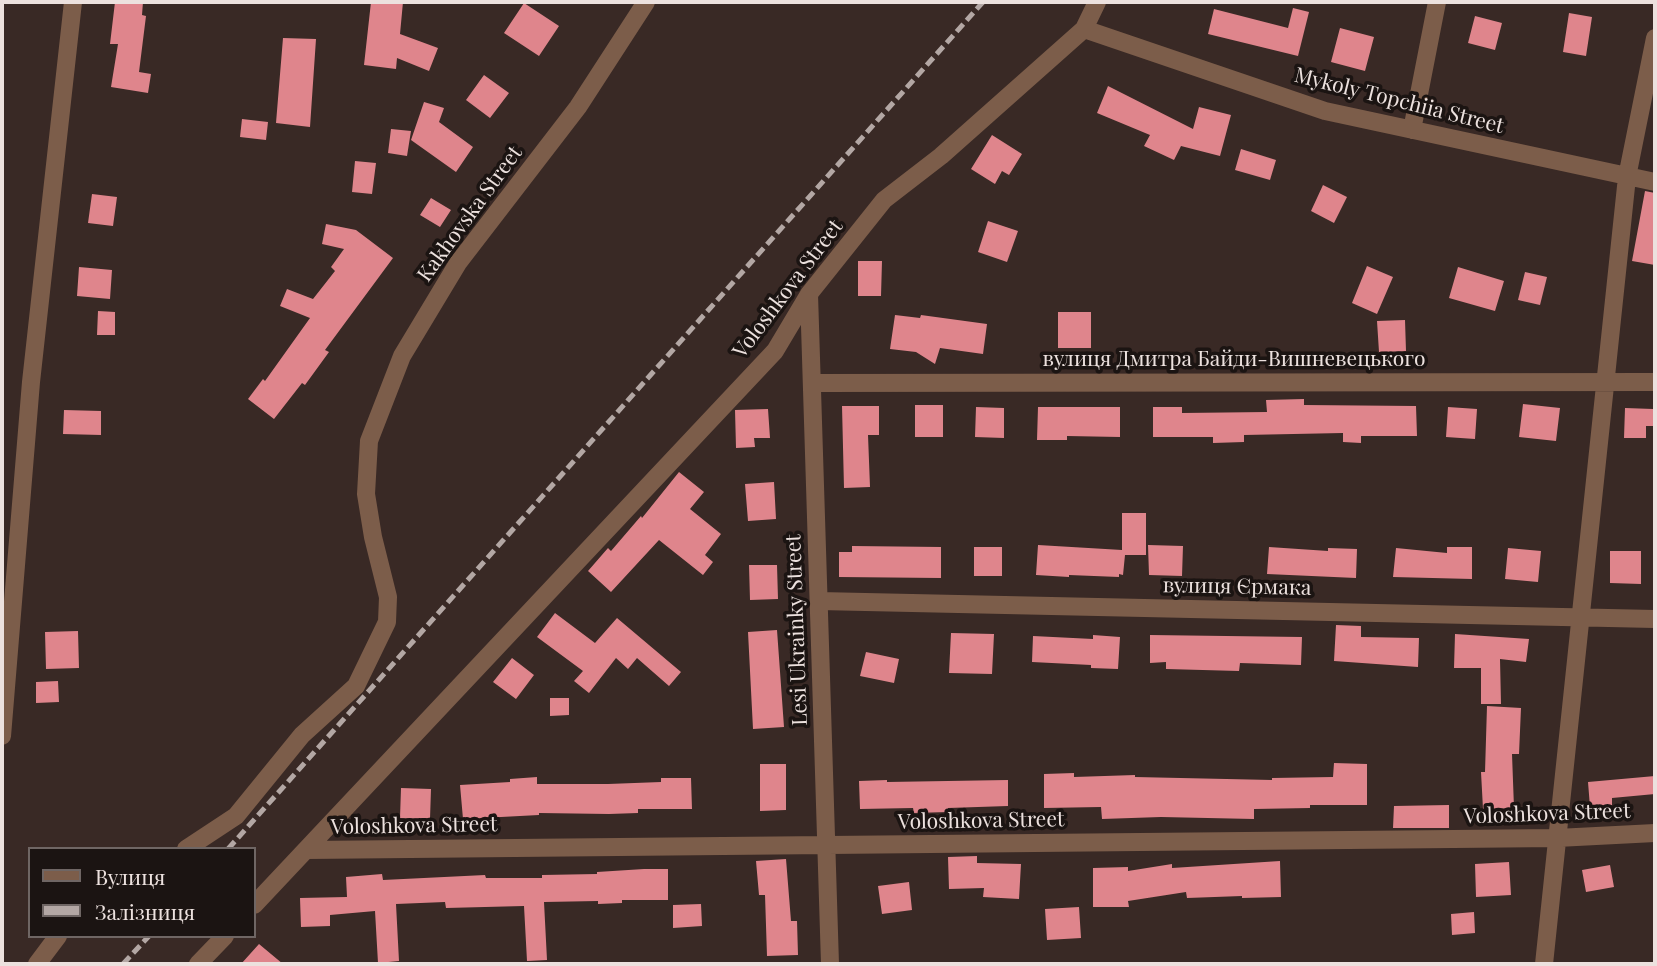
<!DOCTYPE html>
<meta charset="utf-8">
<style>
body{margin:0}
#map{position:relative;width:1657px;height:966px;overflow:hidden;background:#392925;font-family:"Playfair Display",serif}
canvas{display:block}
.frame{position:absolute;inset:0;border:4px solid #ece1de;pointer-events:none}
.legend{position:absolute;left:28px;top:847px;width:228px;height:91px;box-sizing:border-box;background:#1b1412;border:2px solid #6f6664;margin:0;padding:9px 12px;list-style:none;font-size:21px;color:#ece1de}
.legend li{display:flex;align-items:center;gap:14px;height:35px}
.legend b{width:35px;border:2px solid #6f6664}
</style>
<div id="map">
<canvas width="1657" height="966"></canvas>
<div class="frame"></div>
<ul class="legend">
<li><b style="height:9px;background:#7c5d4a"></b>Вулиця</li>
<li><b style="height:9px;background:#b3a7a4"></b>Залізниця</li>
</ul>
</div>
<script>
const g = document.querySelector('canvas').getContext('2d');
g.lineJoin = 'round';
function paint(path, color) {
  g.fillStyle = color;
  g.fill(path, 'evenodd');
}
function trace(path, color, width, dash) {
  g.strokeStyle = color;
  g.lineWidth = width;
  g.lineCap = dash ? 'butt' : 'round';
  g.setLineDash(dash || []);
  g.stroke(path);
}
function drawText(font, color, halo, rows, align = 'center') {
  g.font = font + ' "Playfair Display",serif';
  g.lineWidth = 7;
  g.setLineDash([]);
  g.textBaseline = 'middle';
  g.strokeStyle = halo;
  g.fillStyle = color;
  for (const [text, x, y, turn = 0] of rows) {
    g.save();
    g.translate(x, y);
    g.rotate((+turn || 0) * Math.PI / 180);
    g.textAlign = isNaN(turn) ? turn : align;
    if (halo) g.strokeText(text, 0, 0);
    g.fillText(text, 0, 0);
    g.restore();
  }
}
paint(new Path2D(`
 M115,2H143L142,15L146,16L139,72L151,74L148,93L111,87L118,44H110Z
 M371,2H403L400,34L438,48L429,71L397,58L396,69L364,65Z
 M524,3L559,26L539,56L504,33Z
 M1293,8L1309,12L1298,56L1208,34L1214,9L1288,28Z
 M1569,13L1592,17L1586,56L1563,52Z
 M1475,16L1502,23L1495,50L1468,43Z
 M1340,28L1374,37L1365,71L1331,62Z
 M283,38L316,39L310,127L276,123Z
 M484,75L509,93L490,118L466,100Z
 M1108,86L1193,129L1199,107L1231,115L1220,156L1181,146L1174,160L1144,146L1150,135L1097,113Z
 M424,102L444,108L439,122L473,147L456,172L411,140Z
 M242,119L268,122L266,140L240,137Z
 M391,129L411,131L407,156L388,153Z
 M992,135L1022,154L1009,175L1002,171L995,184L971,169Z
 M1241,149L1276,160L1270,180L1235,170Z
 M355,161L376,163L372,194L352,192Z
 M1323,185L1347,197L1334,223L1311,211Z
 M1645,191L1655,193V265L1632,261Z
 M92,194L117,197L113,226L88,223Z
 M431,198L451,210L440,227L420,215Z
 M988,221L1018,231L1007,262L978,252Z
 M326,224L356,230L393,258L325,350L329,352L305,385L302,383L274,419L248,399L263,379L265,381L310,318L280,306L287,289L313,299L335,271L331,267L344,249L322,244Z
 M858,261H882L881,296H858Z
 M1367,266L1393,277L1377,314L1352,303Z
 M79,267L112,270L110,299L77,296Z
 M1458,267L1504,281L1495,311L1449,298Z
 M1525,272L1547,277L1540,305L1518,300Z
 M98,311L115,312V335H97Z
 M1058,312H1091V348H1058Z
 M895,315L920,318L921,315L987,324L983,354L940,348L935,364L916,352L890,349Z
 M1405,320L1406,351L1379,352L1377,321Z
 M1304,399V405L1416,406L1417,436H1361V443L1343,442V433L1244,435V442L1213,443V437H1153V407H1182V413L1267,412L1266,400Z
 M1523,404L1560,408L1556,441L1519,437Z
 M915,405H943V437H915Z
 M842,406H879V435H868L870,487L844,488Z
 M976,407L1004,408V438L975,437Z
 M1038,407H1120V437L1067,436V440H1037Z
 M1448,407L1477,409L1475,439L1446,437Z
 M1625,408L1653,409V426H1646V438H1624Z
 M768,409L770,438H754L755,447L736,448L735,410Z
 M64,410L101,411V435L63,434Z
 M679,472L704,492L690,509L721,534L705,555L713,562L703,575L659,540L611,592L588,571L608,548L611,551L641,516L642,518Z
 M774,482L776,519L748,521L745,484Z
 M1122,513H1146V555H1125L1123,575L1119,574V577L1069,575V577L1036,575L1038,545L1122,550Z
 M1148,545L1183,546L1182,576L1149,575Z
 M852,546L941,547V578L839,577V552H852Z
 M974,547H1002V576H974Z
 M1269,547L1328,551V548L1357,549L1356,578L1267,574Z
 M1447,547H1472V579L1393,577L1396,548L1447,553Z
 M1508,548L1541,551L1538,582L1505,579Z
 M1610,551H1641V584L1610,583Z
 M749,565H777L778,599L750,600Z
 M555,613L595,643L617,618L681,672L669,686L637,658L628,669L616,658L589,693L574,681L583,671L537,637Z
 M1336,625L1361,626V637L1419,638L1418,667L1334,661Z
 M777,630L784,727L753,729L748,632Z
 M78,631L79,668L46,669L45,632Z
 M951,633L994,634L992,674L949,673Z
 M1455,634L1529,639L1526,662L1500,659L1501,704H1481V668H1454Z
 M1093,635L1120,637L1118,669L1091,668V665L1032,662L1033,636L1093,639Z
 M1150,635L1302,637L1301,665L1240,663L1239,671L1166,669V662L1150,663Z
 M866,652L899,659L894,683L860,676Z
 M512,658L534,675L516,699L493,682Z
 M58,681L59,702L36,703V682Z
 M550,698H569V715L550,716Z
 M1487,706L1521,708L1519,754H1512L1514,808L1483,809L1481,772H1485Z
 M1334,763L1367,764V805H1310V808L1254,809V819L1161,817L1102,819L1101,807L1044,808V774L1074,773V777L1135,775V777L1272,780V778L1333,777Z
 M760,764H786V810L760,811Z
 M1655,776V794L1612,798V805L1590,807L1588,782Z
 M537,777V784H608L661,782V778H691L692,809H638V813L609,814L539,813V815L463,819L460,785L510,782V779Z
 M887,780V782L1008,780V806L948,808V812L914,813L913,808L860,809L859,781Z
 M401,788L431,789L430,819L400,818Z
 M1449,805V828H1393L1394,806Z
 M977,856V863L1021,864L1019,899L983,897L984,888L949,889L948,857Z
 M786,859L791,921H797L798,955L767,956L765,895H759L756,861Z
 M1280,861L1281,897L1242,898V896L1187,898L1186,892L1128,901L1129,907H1093V868L1128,867V871L1172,864V868Z
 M1509,862L1511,895L1476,897L1475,864Z
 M1610,865L1614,887L1586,892L1582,870Z
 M644,869H668V900H622V903L598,904V901L544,902L547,960L527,961L524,906L446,908L445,902L396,904L399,961L378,963L375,911L330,915V926L301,927L300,898L347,897L346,877L382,874L383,880L485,875L486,878H542V875L597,874V872Z
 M909,882L912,910L882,914L878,886Z
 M701,904L702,926L673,928V905Z
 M1079,907L1081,938L1047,940L1045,909Z
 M1474,912L1475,933L1452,935L1451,914Z
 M259,944L283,964H241Z`), '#df858c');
trace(new Path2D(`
 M1084,29L1097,2
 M1412,130L1437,2
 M809,294L830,964
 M812,383L1655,382
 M819,601L1655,619
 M186,849L236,816L302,735L356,686L387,622L388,597L373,537L366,494L369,441L402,356L458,263L578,107L646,2
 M306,850L1557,838L1655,833
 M254,905L775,351L809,294L884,200L941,156L1084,29L1325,111L1655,182
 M37,964L58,936
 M198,964L225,936
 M1544,964L1627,177L1655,38`), '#7c5d4a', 18);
trace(new Path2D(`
 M2,736L31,382L73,2`), '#7c5d4a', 18);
trace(new Path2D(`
 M228,849L983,2
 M123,964L149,936`), '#b3a7a4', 5, [10, 5]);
drawText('21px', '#ece1de', '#1b1412', [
 ["Mykoly Topchiia Street",1399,101,14],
 ["Kakhovska Street",470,214,-54],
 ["Voloshkova Street",788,289,-53],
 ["вулиця Дмитра Байди-Вишневецького",1234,359],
 ["вулиця Єрмака",1237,587,1],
 ["Lesi Ukrainky Street",797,630,-92],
 ["Voloshkova Street",1547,814,-2],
 ["Voloshkova Street",981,821,-1],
 ["Voloshkova Street",414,826,-1]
]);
</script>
